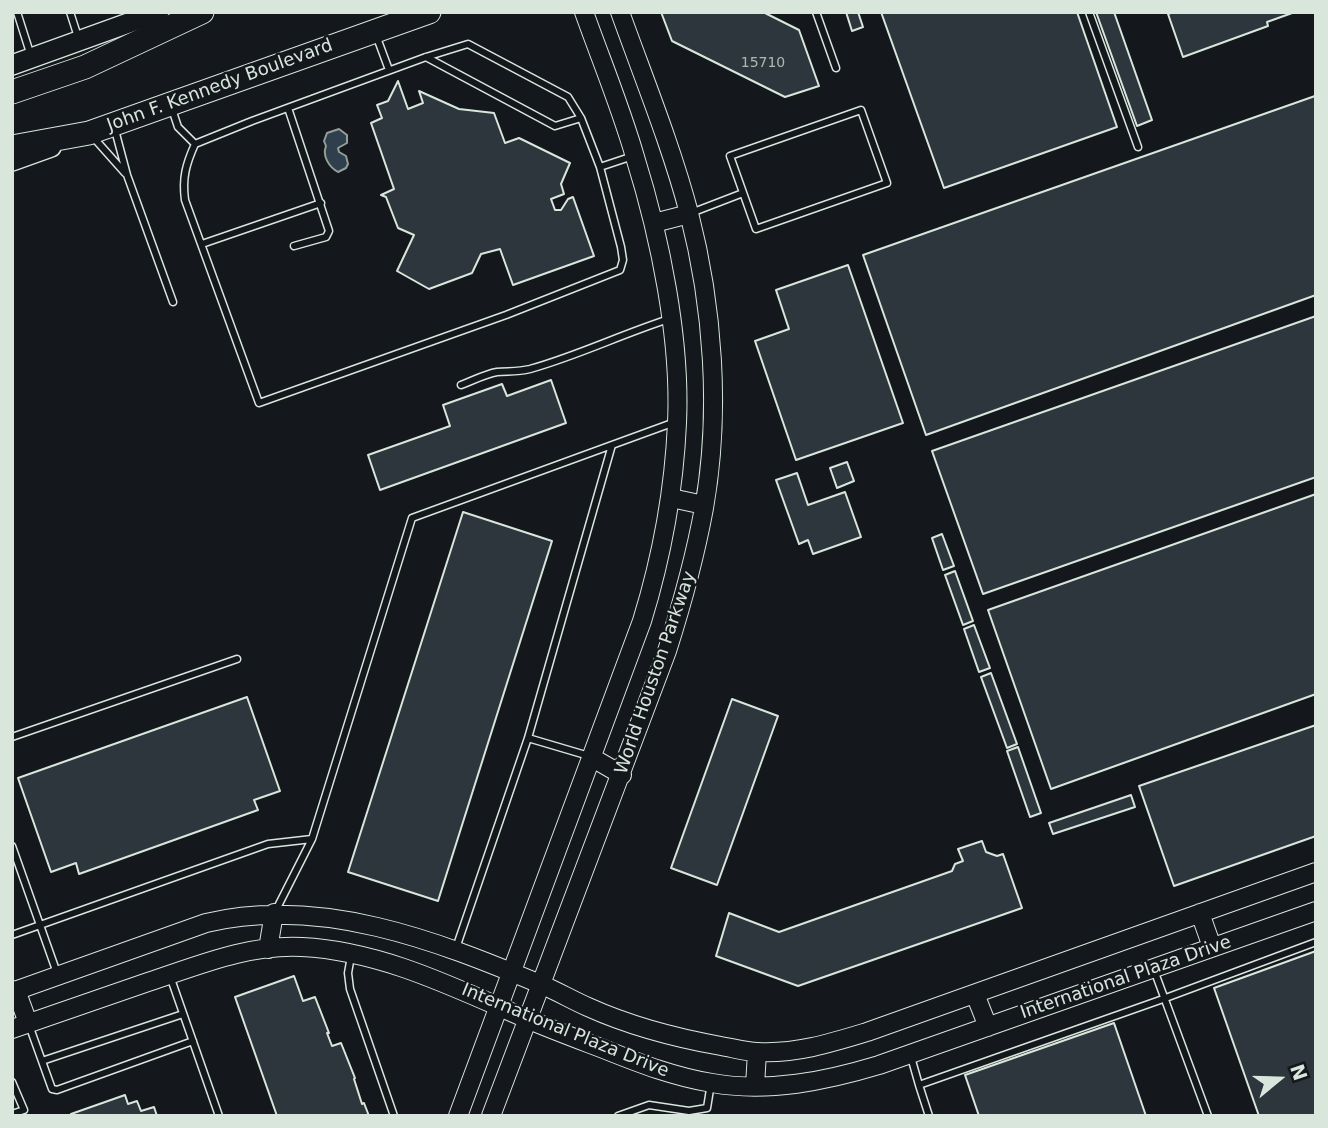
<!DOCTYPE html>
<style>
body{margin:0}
#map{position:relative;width:1328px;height:1128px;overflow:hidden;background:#14181c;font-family:"DejaVu Sans",sans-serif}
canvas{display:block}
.frame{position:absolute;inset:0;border:14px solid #d8e6dc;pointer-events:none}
.north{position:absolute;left:1244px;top:1044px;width:70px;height:70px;-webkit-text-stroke:5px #14181c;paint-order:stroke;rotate:71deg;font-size:19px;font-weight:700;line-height:28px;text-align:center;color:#d8e6dc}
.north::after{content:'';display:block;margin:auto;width:24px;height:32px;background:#d8e6dc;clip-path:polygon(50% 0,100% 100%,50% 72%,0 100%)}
</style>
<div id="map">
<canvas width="1328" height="1128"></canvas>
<div class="frame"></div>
<div class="north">N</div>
</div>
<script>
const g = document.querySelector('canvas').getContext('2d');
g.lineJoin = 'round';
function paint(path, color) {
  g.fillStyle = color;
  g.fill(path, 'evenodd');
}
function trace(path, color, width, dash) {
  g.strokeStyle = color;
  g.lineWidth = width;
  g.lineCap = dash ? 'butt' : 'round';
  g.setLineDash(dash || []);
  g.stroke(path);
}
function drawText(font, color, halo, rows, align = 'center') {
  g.font = font + ' "DejaVu Sans",sans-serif';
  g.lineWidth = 5;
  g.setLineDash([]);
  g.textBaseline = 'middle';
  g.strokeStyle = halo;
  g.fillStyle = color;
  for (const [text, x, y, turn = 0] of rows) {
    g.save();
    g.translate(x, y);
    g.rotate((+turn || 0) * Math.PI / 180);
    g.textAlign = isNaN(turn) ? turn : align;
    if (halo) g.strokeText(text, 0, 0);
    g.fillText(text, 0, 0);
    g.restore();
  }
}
const water = new Path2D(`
 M339,129L347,135V143L338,148L339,152L346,156L348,164L346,168L338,172C329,167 322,156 326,146L324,141L327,133Z`);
paint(water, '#2f3f4d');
trace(water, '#939e99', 2);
const building = new Path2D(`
 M661,12H763L799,30L819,86L785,97L672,41Z
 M846,12H858L863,27L852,31Z
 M881,12H1077L1117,127L944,188Z
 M1096,12H1114L1152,120L1137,126Z
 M1173,12H1295L1267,22L1268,26L1183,57L1168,14Z
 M398,81L408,109L423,103L419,91L459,109L494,113L505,143L519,138L570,163L561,184L564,194L551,199L555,210H561L568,199L573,197L594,256L513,285L500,249L481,254L472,273L429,289L397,271L414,235L398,228L386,197L381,195L394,189L371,123L382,118L377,105L388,101Z
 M1315,96L1316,295L926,435L863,255Z
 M848,265L903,423L796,460L755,341L789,329L776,290Z
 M1316,316V477L983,594L932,451Z
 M551,380L566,423L380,490L368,455L450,426L443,405L502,384L507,396Z
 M847,462L854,481L837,488L830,468Z
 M797,473L808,505L845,492L861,537L813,554L808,540L799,544L776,480Z
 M1316,494V694L1051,789L988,610Z
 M463,512L552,541L438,901L348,872Z
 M942,534L954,566L943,570L932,538Z
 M955,571L973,621L963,625L945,575Z
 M974,625L990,668L979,672L964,629Z
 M991,673L1017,744L1007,748L981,677Z
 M247,697L280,791L254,800L258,810L79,874L76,863L51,872L18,778Z
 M732,699L778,716L717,885L671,868Z
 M1316,725V836L1174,886L1139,786Z
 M1018,747L1041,813L1030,817L1007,751Z
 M1131,795L1135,807L1053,834L1049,823Z
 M982,841L986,852L997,856L1003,854L1022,908L798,986L716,956L729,913L779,932L952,871L955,864L963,861L958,849Z
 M1316,951V1116H1259L1214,988Z
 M294,976L303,1001L315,997L329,1033H327L332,1046L341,1043L355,1078L354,1079L362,1104L364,1103L369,1116H277L235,997Z
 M1114,1023L1146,1116H979L965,1075Z
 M125,1095L128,1104L137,1101L141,1111L154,1107L157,1116H72L71,1114Z`);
paint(building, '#2c363c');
trace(building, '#d8e6dc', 2);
const lane = new Path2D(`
 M17,12L31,56
 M70,12L78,37
 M816,12L836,68
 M1089,12L1138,147
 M376,35L389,70
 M468,44L568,97L581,118L600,167L621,247L623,260L620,270L506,315L259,403L185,200C182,178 186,164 195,144L252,121L426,57Z
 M426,57L555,126L581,118
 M288,108L329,231L326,237L294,246
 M172,109L178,127L195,144
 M861,110L887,183L756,229L730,156Z
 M115,130L127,175L173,302
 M93,137L125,173
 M600,167L633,156
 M691,213L743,193
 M202,244L321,203
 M461,385C472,381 485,374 497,372C508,371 518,372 530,369C577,356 622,334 669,319
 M12,737L237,659
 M528,738L589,756
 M312,839L412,518L675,422
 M12,846L57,973
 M12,935L268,844L312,839L275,912
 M456,948L528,738L612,445
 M351,956L348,973L350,989L394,1116
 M1154,970L1208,1116
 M170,976L219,1116
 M29,1025L52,1089L57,1090L193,1041
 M911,1057L919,1085
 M42,1061L183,1014
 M12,1082L24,1110L12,1114
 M618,1116L649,1105L689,1111L707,1108L711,1083
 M929,1116L919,1085L1163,999L1316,942`);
const secondary = new Path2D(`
 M654,223L689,214
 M671,498L704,505
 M591,757L622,775
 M1200,913L1212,947
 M268,949L274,913
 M16,990L28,1023
 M12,992L206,923C321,896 435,940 540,984C557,991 572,1000 588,1007C630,1026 676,1038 721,1046C733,1048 746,1052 758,1052C796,1054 831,1043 867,1032L1316,872
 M975,994L988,1027
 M12,1029C57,1013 103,998 148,982C197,966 248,944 302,947C382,951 455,988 527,1019C553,1030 580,1040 606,1050C641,1064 675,1077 712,1083C768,1093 826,1081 879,1065L1316,911
 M755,1086L757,1052
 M458,1116L642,621C662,556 674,491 677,423C681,339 660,237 635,157C621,108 601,60 584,12
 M491,1116L667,651C682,604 695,557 704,508C721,412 713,306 689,213C671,145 644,79 620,12`);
const primary = new Path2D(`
 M12,65L159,12
 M12,161L51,147`);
const highway = new Path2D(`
 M12,92L85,67L202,12
 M12,147L89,133L429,12`);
trace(lane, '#d8e6dc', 9);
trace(secondary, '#d8e6dc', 20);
trace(primary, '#d8e6dc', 22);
trace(highway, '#d8e6dc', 25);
trace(lane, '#14181c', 6);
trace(secondary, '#14181c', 18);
trace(primary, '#14181c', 19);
trace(highway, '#14181c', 23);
drawText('14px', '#adbab4', null, [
 ["15710",763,63]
]);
drawText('18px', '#d8e6dc', '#14181c', [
 ["John F. Kennedy Boulevard",220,86,-20],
 ["World Houston Parkway",656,673,-71],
 ["International Plaza Drive",1126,978,-19],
 ["International Plaza Drive",565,1031,22]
]);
</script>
